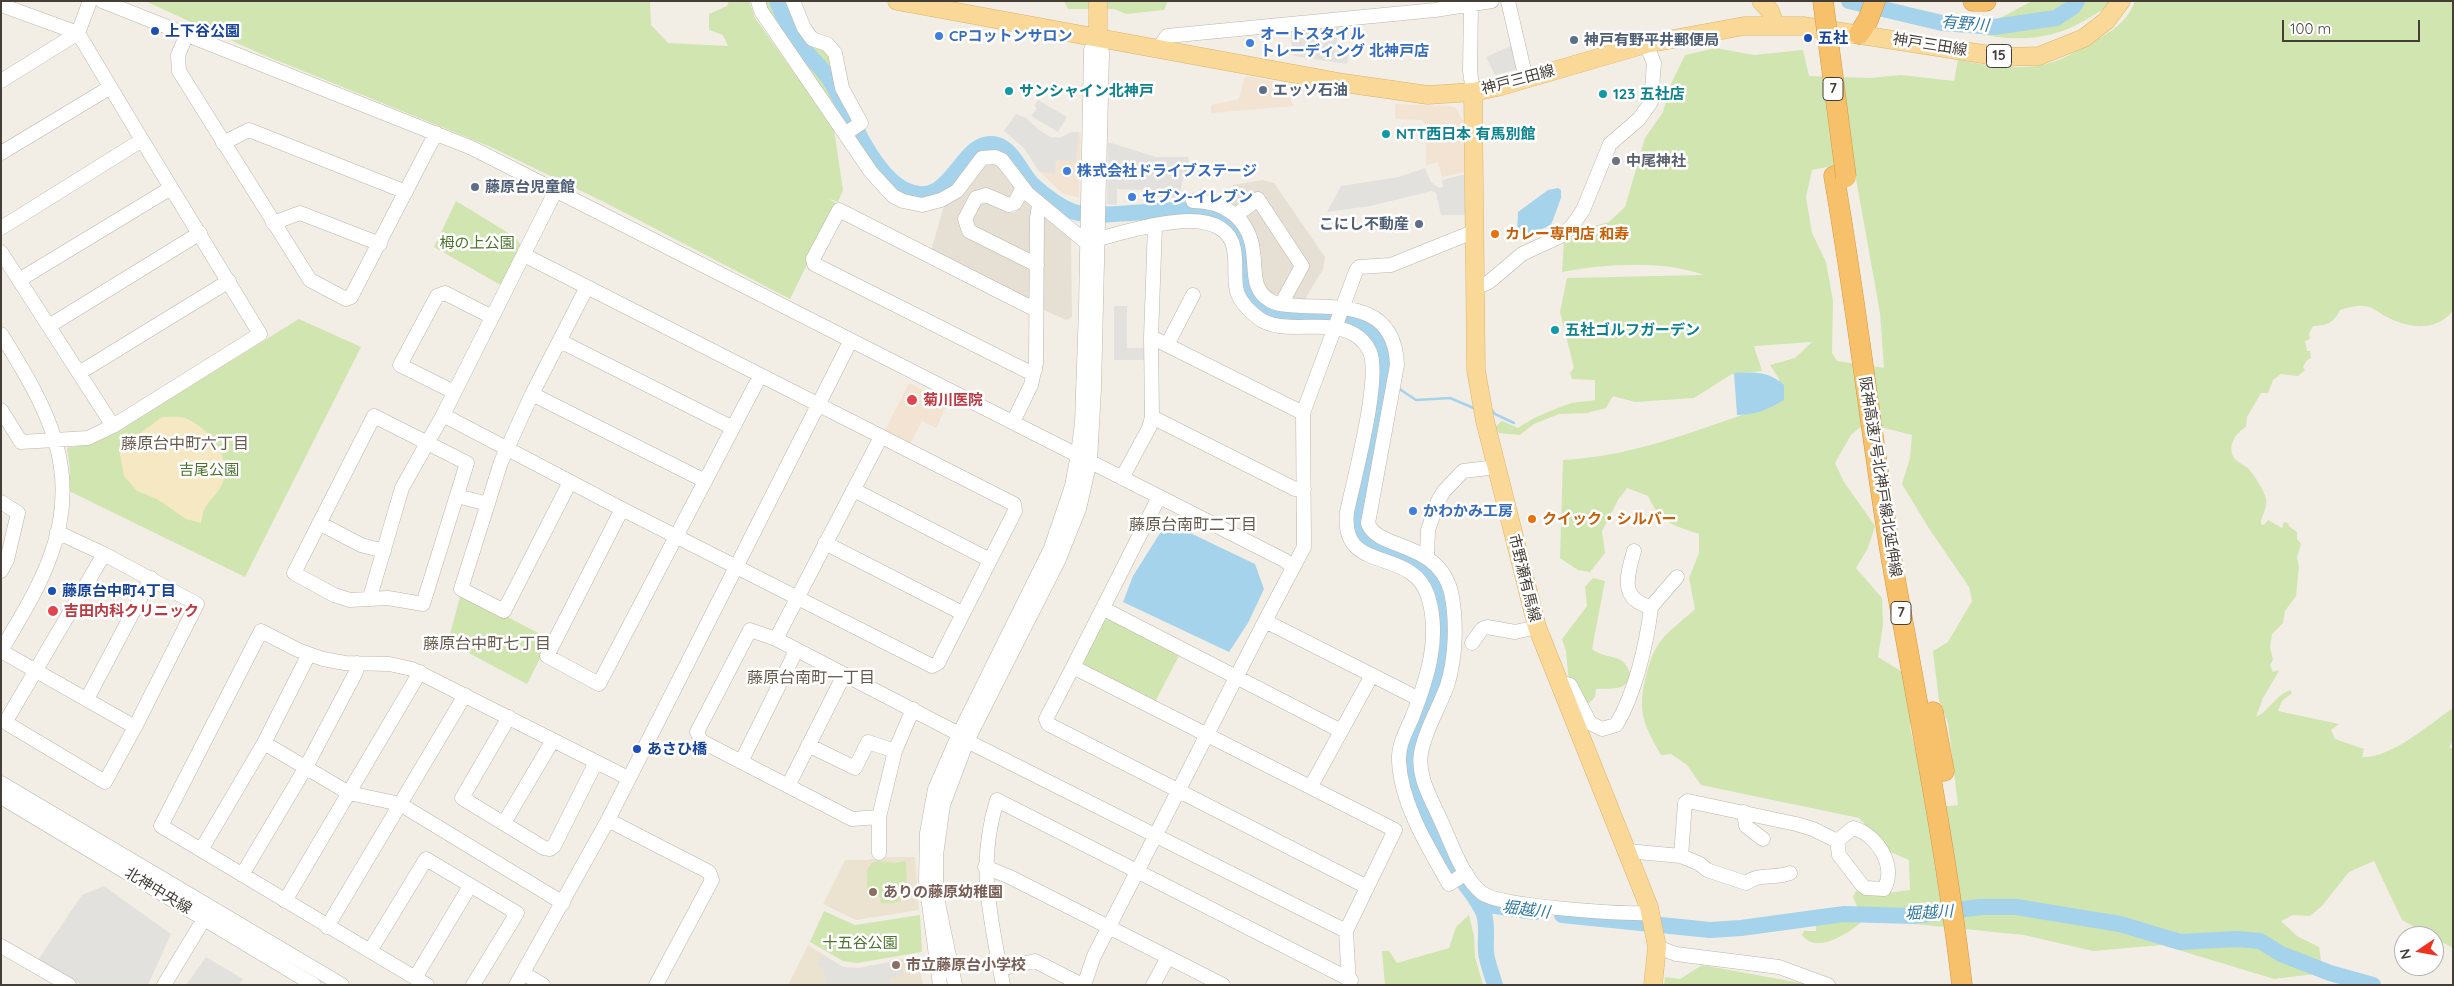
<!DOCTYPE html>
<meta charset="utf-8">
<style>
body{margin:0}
#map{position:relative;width:2454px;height:986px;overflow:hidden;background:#f2eee6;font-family:Quicksand,sans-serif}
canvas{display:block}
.frame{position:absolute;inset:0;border:2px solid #443e36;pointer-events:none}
.north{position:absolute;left:2394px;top:926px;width:50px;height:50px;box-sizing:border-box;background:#fff;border:1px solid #b4b2af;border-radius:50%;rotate:258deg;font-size:14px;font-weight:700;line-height:20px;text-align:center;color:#443e36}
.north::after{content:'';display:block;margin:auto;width:18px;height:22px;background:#ef3320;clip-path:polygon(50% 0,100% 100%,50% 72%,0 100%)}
.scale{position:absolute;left:2282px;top:20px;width:138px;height:22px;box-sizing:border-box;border:2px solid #443e36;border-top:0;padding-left:6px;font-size:15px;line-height:18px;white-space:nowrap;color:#443e36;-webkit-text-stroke:4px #fff;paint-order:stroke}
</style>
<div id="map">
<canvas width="2454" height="986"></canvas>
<div class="frame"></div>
<div class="north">N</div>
<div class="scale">100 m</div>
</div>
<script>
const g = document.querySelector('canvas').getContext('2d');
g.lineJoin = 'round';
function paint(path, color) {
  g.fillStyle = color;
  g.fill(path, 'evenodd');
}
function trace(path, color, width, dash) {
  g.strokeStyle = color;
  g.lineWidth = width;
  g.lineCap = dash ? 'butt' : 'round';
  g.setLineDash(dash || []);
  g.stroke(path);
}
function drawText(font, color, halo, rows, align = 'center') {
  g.font = font + ' Quicksand,"Noto Sans JP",sans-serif';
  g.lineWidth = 5;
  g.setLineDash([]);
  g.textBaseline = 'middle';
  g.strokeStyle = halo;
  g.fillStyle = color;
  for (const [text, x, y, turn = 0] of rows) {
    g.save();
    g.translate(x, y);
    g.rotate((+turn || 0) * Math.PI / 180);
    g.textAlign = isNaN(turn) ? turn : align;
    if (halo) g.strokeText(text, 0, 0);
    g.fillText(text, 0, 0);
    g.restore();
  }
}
paint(new Path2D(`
 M995,161L1017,191L1006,201L986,191L961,220L1032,270L1031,296L1026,299L931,251L945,202L978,167Z
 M1263,180L1274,183L1325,257L1323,269L1304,301H1292L1289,294L1305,266L1259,195L1239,207H1234L1225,202L1233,185Z
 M986,198L1015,213L1021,199L1027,198L1033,202L1032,252L1026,256L971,228L969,221L978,200Z
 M1252,206L1259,207L1295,264L1281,297L1275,299L1264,291L1244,219Z
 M1047,216L1071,236L1072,317L1066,320L1040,308L1042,218Z`), '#e6dfd4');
paint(new Path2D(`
 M1245,76L1290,84L1291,101L1294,106L1211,113V105L1239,99Z
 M1395,104L1450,106L1456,108L1464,123V172L1442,177L1438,162L1426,165V125L1422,120L1395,119Z
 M1016,114L1026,118L1039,130L1050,137L1060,138L1071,132H1081L1079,198L1062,193L1039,171L1024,148L1004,131Z
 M909,383L948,403L936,428L922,421L909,446L884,432Z`), '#f3e3d2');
paint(new Path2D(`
 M881,857H915L919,910L856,920L823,904L845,860H867Z
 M808,945L843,967L859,968L918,956L923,985H788Z`), '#ebe2d0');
paint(new Path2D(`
 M145,1H650L651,25L668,43L728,46L723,35L709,30V14L727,6L729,1H749L755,18L795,74L828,112L833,123L843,190L838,202L829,199L837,204L790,299L606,203L491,147L261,54Z
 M764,1H791L829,53L834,75L824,83L837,108L838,116L765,10Z
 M1064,1H1168L1164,10L1126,14L1114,9H1068Z
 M2032,1H2111L2107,7C2095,14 2082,23 2070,28C2040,41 2005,41 1974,32Z
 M2135,1H2453V311C2434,333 2408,328 2385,316C2379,312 2370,306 2364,306C2356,305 2347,308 2340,310C2334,323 2326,326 2313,326L2309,334L2310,339L2305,341L2307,351H2310L2311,358L2306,361L2303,367L2305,370L2298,376L2281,374L2273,380L2268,393H2261L2247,417L2246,427C2235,433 2226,448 2235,459C2239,463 2244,465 2248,468C2254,475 2264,490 2266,499C2268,508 2260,518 2261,524L2264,525L2268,520L2282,528L2284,522L2288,523L2289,526L2297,532V539L2301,544L2297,558L2299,567L2296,596L2285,611L2283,623L2272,634L2270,647L2273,660L2270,665L2273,672L2278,670L2279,671L2263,698L2256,717C2270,710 2276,695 2290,690L2292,693L2282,701L2278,711L2339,724L2331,730L2335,739L2364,749L2362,757C2390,759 2430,724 2453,708V741L2449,747L2453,749V948L2402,920L2374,861L2349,872L2322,906L2310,916L2293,915L2281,921L2297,936L2319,947L2323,973L2274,979L2162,945L2093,951L2024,935L1865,919C1852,931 1817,956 1802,935L1804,931H1816V921L1858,909L1853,897L1856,891L1872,895L1910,890L1909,860L1888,851L1859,818L1701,785L1687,765L1671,754L1661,755C1642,722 1637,710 1647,672C1650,662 1653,652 1659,643C1668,631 1683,620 1695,609L1689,578L1699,553V534C1673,525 1660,523 1648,496L1627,488L1618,500L1602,531L1605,553L1590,572L1578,570L1560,558L1563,460C1639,456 1707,426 1779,402V379L1770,365L1795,358L1812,342L1754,346L1762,371L1732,374L1694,398L1635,402L1613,396L1606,408L1587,413L1559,414L1534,424L1520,435L1499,433L1495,427L1502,421L1518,428C1534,417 1553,409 1572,403C1580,401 1587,402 1595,400V380L1572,379L1570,373L1574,368L1560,312L1567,278L1704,275C1661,260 1607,264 1562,272L1564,241L1578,230L1609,222L1625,207L1645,138L1663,112L1671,84L1685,55L1716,48L1754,55L1803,50L1809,76L1870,78L1901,75L1954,81L1958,60C1990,66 2029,73 2061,59C2072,54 2083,47 2095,41C2112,31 2128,21 2135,1ZM1853,162L1880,313L1884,368L1837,361L1832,353L1833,301L1826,262L1812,233L1806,197L1812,170ZM1865,423L1912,435L1910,458L1902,484L1928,527L1969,587L1972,601L1948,642L1933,651L1939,701L1948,723L1958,805L1930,808L1910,728L1911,704L1904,673L1878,657L1883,625L1882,598L1856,568L1868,548L1875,526L1844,482L1835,463L1851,435Z
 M456,201L515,237L522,247L504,287L434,247Z
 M299,319L361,347L245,577L69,491L70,469L67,448L94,443L116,432Z
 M1593,578L1605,581L1592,649C1609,662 1624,650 1631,677C1623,692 1611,688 1596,689L1595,697L1585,707L1570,694L1566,651L1562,639L1587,606L1585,587Z
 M461,593L550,639L527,684L448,642Z
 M1109,618L1181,652L1155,702L1084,667L1083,661L1103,622Z
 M879,861L894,863L906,861L907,895C899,903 892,904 881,903L879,896L867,897V870L872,863Z
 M824,911L855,925L920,915L922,952L857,963L843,961L810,942Z
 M1469,915L1474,936L1475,957L1483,985H1385L1382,951H1389L1397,963L1449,948L1456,927Z
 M1702,965L1806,984L1807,985H1664L1665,977L1680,979Z`), '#d0e5b0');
paint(new Path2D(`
 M162,417C170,417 179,416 185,418C209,428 232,456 223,482C220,492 210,499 205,508C203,512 202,518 201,523L186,519L157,499L137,491L124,476L119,449Z`), '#f5e8c3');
paint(new Path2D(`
 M1340,22L1335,50L1349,53L1347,64L1294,56L1289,28Z
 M1515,44L1522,68L1495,75L1486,57Z
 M1038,100L1067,117L1058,132L1031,116L1037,108L1034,106Z
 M1016,114L1026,118L1039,130L1050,137L1060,138L1071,132H1079L1076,161L1056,160L1055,174L1039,171L1024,148L1004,131Z
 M1108,142L1156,157H1188L1190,167L1182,181L1180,198L1147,196V190L1117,189V205L1107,204Z
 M1425,168L1431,182L1439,188L1443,187L1442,180L1466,174L1468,215H1441L1436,193L1432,191L1370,206L1327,212L1341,186L1399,177Z
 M1114,306H1127V348H1146V360H1114Z
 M104,886L171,934L148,985H82L38,960L82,895Z
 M822,954L843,967L859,968L900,960L904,976L890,978L891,985H826L823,968L817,965Z
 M206,957L243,979L239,985H186Z`), '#e3e1de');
paint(new Path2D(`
 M1558,188L1561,190V198L1551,225L1533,233L1517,234L1518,212L1548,190Z
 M1734,373C1754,372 1769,371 1784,385V400C1769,409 1755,415 1737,415Z
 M1167,522L1255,564L1264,589L1248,623L1229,652L1123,602L1133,576Z`), '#a5d3ec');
trace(new Path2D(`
 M1386,375L1390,380
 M1398,388L1416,400L1450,398L1476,409
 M1490,408L1495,414L1514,423`), '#a5d3ec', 2.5);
trace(new Path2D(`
 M777,1C783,16 790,30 799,43C808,56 821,66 830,80C849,111 871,173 905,190C953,213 960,135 997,145C1013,149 1022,175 1034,186C1045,196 1064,210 1078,213C1113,220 1203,200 1224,216C1256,240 1234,293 1268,311C1277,316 1291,315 1302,315C1352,316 1382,315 1386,375L1360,518C1362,564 1428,542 1441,591C1451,627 1443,668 1432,703C1425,725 1409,744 1413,768C1416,794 1440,847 1455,870C1464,884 1478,898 1484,914C1488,927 1485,938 1486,952C1487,963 1492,974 1495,985
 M1849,1L1942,23L1994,27L2056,18L2073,7L2077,1
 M1475,898L1483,904L1535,912
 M1562,915L1710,930L1741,928L1844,914L1913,916L1980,907H2016L2120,924L2180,942L2237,939L2260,941L2281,954L2330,973L2373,985`), '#a5d3ec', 16);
const minor = new Path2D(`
 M102,1L472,148L1284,560L1293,567
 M758,1L761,11L871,172L893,196L903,201L922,205L941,200L957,191L982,158L995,157L1002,160L1028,194L1087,243
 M793,1L804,28L812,39L827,44L835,53L842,88L861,123L845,134
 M1508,1L1526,79
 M1,5L78,33
 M1471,5L1470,71L1473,92
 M187,34L178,55L179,71L310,280L346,299L351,297L436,133
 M1159,48L1167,36L1435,10L1492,1
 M1,81L78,33
 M223,143L249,130L406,192
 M1,153L109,88
 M1022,189L1015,203L1009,205L986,195L976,198L965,219L969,231L1037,265
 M1193,201C1224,201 1249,218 1253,251C1256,271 1251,290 1271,301C1279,306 1292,305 1301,306C1346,307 1395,305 1397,365L1368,523C1376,550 1438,540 1451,592C1457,620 1456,658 1447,686C1439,708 1425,730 1421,753C1417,777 1432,800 1441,821C1452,844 1462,877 1482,893C1501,907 1622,914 1651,913
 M1236,215L1258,199L1302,266L1285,297L1287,305
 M273,223L300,213L380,244
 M1,228L142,140L78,33L90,1
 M1098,239C1130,231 1224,198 1234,249C1239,280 1226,292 1257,317C1275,332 1305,325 1327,327C1345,328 1362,334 1370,352C1381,379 1354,479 1347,512C1340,576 1411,545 1428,596C1441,638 1427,679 1412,718C1406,731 1398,746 1399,761C1401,804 1428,847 1449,884L1466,873
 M1,252L113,426
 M524,255L1014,504L1015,511L938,663L932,666L622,509L443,415L556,190
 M19,280L171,188
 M1476,288L1489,282L1522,254L1561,236L1572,226L1583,210L1610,144L1639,119L1651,102L1654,63L1646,44
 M49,326L200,233
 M1,334C47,408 84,471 49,560C37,592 18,621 1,651
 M1151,337L1303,413
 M560,341L733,428
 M1167,345L1193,295
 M1035,370L1027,371L814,264L813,259L839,210L1036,310
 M79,373L229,281
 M454,392L400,365L437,296L445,293L492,317
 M532,394L705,481
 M1,410L21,442L88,438L113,426L260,334L142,140
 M374,416L467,463L423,604L388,598L350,600L334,595L294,573Z
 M1152,417L1295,489H1304
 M1013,422L1031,385L1036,363L1037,218L1039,205
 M1122,478L1149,428L1152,417L1151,337L1155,225
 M570,482L504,611L461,589L501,462L532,394L587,287
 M854,490L990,560
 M457,496L488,504
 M1159,497L1073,667L1395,830L1346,931L1349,985
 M1,502L18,513L7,560L1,571
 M622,509L547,656L599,684L760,376
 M319,523L361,545L384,551
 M57,532L104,554
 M825,543L962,613
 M1427,557L1428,530L1438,501L1444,491L1463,471L1497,467
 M370,597L402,488L443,415
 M1651,607L1677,577
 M1104,609L1341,731
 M1265,621L1372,675L1311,786
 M776,639L881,437
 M1472,643L1482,629L1487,627L1515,632L1537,627
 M1,651L135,727L197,604L104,554L6,721L8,724L105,782L135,727
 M1073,667L1046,719L1048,724L1367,887
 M1372,675L1419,699
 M1560,685L1563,683L1570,685L1590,723L1602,729L1616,725C1635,694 1647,643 1651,607C1619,599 1627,576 1634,551
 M87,699L151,578
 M509,717L462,798L544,848L550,849L554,846L596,762
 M967,741L1346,931
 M264,743L349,793L400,804L563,903
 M808,745L855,768L868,742L895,751
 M741,762L796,651
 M1,783L342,985
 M788,786L844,675
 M1,797L314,985
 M1744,812L1746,826L1763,839
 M879,817L852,819L701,741L697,732L750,630L776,639L959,734
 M608,820L709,872L712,880L656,985
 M504,823L553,740
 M201,850L264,743L309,654
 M1627,851L1681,856L1685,803L1688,801L1796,824L1813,829L1837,841L1839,855L1862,885L1866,888L1884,889C1897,866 1877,834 1853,828L1837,841
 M879,853V817L895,751L913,709
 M1681,856L1700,864L1707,870L1746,883C1760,873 1775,879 1790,873
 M985,867L1010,877L1223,985
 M242,875L306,767L356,672L357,663
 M285,901L420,672
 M327,927L465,695
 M1,946L69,985
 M1657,947L1676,954L1779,967L1828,985
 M370,951L426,859L517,913L473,985
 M1000,969L1035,961L1082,985
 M523,973L543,985
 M415,978L470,886
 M164,985L204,919
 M427,985L161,826L261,631L298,650L323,659L345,663L389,664L412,669L628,778
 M516,985L608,820L851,340
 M940,985L926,881L927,833L935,789L959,734L1051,548L1072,486L1078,454L1082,423L1086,308L1091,50L1098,36
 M955,985L938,903L936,877V855L943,805L967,741L1059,559L1079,509L1090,461L1094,388L1102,53L1098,36
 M1003,985C991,917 976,868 997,800L1351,980
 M1084,985L1094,956L1265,621L1304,547L1303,413L1356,271L1359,267L1391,265L1468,234L1475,233
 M1153,985L1168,957`);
const major = new Path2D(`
 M897,1L1344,83L1428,95L1473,92L1498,87L1646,44L1744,26H1803L2002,57L2039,56L2084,38L2106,21L2121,1
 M1098,1V36
 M1761,1L1770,11L1775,25
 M1473,92L1476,370L1485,421L1537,627L1649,907L1657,947L1653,985`);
const highway = new Path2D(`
 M1973,1H1986
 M1859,34L1868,20L1875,1
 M1834,176C1856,301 1870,426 1890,550C1915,695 1945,839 1962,985
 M1933,712L1944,771`);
trace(minor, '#bdb5a9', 15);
trace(major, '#ddb468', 19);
trace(highway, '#d5953d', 21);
trace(minor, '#fff', 14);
trace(major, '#f9d898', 18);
trace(highway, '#f7c16c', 20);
const highwayBridge = new Path2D(`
 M1823,1L1846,177`);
trace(highwayBridge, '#d5953d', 21, []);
trace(highwayBridge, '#f7c16c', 20);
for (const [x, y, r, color] of [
 [155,31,5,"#1a4fb4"],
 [939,36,5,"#3f7fe0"],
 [1808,38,5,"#1a4fb4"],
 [1574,40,5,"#5c6f8a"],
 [1250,43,5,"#3f7fe0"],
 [1263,90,5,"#5c6f8a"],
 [1009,91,5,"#0f9aa8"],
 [1603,94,5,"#0f9aa8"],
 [1386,134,5,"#0f9aa8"],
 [1616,161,5,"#6b7280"],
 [1067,171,5,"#3f7fe0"],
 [475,187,5,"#5c6f8a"],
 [1132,197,5,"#3f7fe0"],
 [1419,224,5,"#5c6f8a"],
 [1495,234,5,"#e8710a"],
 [1555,330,5,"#0f9aa8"],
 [912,400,6,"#e0444e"],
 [1413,511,5,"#3f7fe0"],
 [1532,519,5,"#e8710a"],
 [52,591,5,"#1a4fb4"],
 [53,611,6,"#e0444e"],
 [637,749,5,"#1a4fb4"],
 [873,892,5,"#8d6e63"],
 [896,965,5,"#8d6e63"]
]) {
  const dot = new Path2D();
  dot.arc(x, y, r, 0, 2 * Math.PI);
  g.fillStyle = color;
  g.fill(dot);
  trace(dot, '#fff', 2);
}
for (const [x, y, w] of [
 [1999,56,25],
 [1833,89,20],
 [1901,613,20]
]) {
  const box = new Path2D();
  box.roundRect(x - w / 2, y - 11.5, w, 23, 4);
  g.fillStyle = '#fff';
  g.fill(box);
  trace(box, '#443e36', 1);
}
drawText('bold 14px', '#443e36', null, [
 ["15",1999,56],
 ["7",1833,89],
 ["7",1901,613]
]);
drawText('bold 15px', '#164399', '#fff', [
 ["上下谷公園",165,31],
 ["五社",1818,38],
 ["藤原台中町4丁目",62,591],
 ["あさひ橋",647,749]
], 'left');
drawText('bold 15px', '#366cbe', '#fff', [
 ["オートスタイル",1260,34],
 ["トレーディング 北神戸店",1260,51],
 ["CPコットンサロン",949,36],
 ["株式会社ドライブステージ",1077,171],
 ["セブン-イレブン",1142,197],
 ["かわかみ工房",1423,511]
], 'left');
drawText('bold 15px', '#4e5e75', '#fff', [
 ["神戸有野平井郵便局",1584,40],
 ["エッソ石油",1273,90],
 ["藤原台児童館",485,187],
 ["こにし不動産",1409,224,"right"]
], 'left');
drawText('15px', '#443e36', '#fff', [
 ["神戸三田線",1930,45,9],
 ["神戸三田線",1518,80,-15],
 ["阪神高速7号北神戸線北延伸線",1880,477,81],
 ["市野瀬有馬線",1524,578,76],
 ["北神中央線",158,891,31]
]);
drawText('bold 15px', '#0d838f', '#fff', [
 ["サンシャイン北神戸",1019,91],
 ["123 五社店",1613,94],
 ["NTT西日本 有馬別館",1396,134],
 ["五社ゴルフガーデン",1565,330]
], 'left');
drawText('bold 15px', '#5b616d', '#fff', [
 ["中尾神社",1626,161]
], 'left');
drawText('bold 15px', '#c56008', '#fff', [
 ["カレー専門店 和寿",1505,234],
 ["クイック・シルバー",1542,519]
], 'left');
drawText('15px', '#4b732c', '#fff', [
 ["栂の上公園",477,243],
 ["吉尾公園",209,470],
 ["十五谷公園",860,943]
]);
drawText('bold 15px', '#be3a42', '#fff', [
 ["菊川医院",923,400],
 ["吉田内科クリニック",64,611]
], 'left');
drawText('bold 15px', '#785e54', '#fff', [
 ["ありの藤原幼稚園",883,892],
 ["市立藤原台小学校",906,965]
], 'left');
drawText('italic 16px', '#327aa3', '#fff', [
 ["有野川",1965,24,5],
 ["堀越川",1526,910,7],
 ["堀越川",1929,913,-3]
]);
drawText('16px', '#675b4d', '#fff', [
 ["藤原台中町六丁目",185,444],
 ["藤原台南町二丁目",1193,525],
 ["藤原台中町七丁目",487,644],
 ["藤原台南町一丁目",811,678]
]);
</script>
